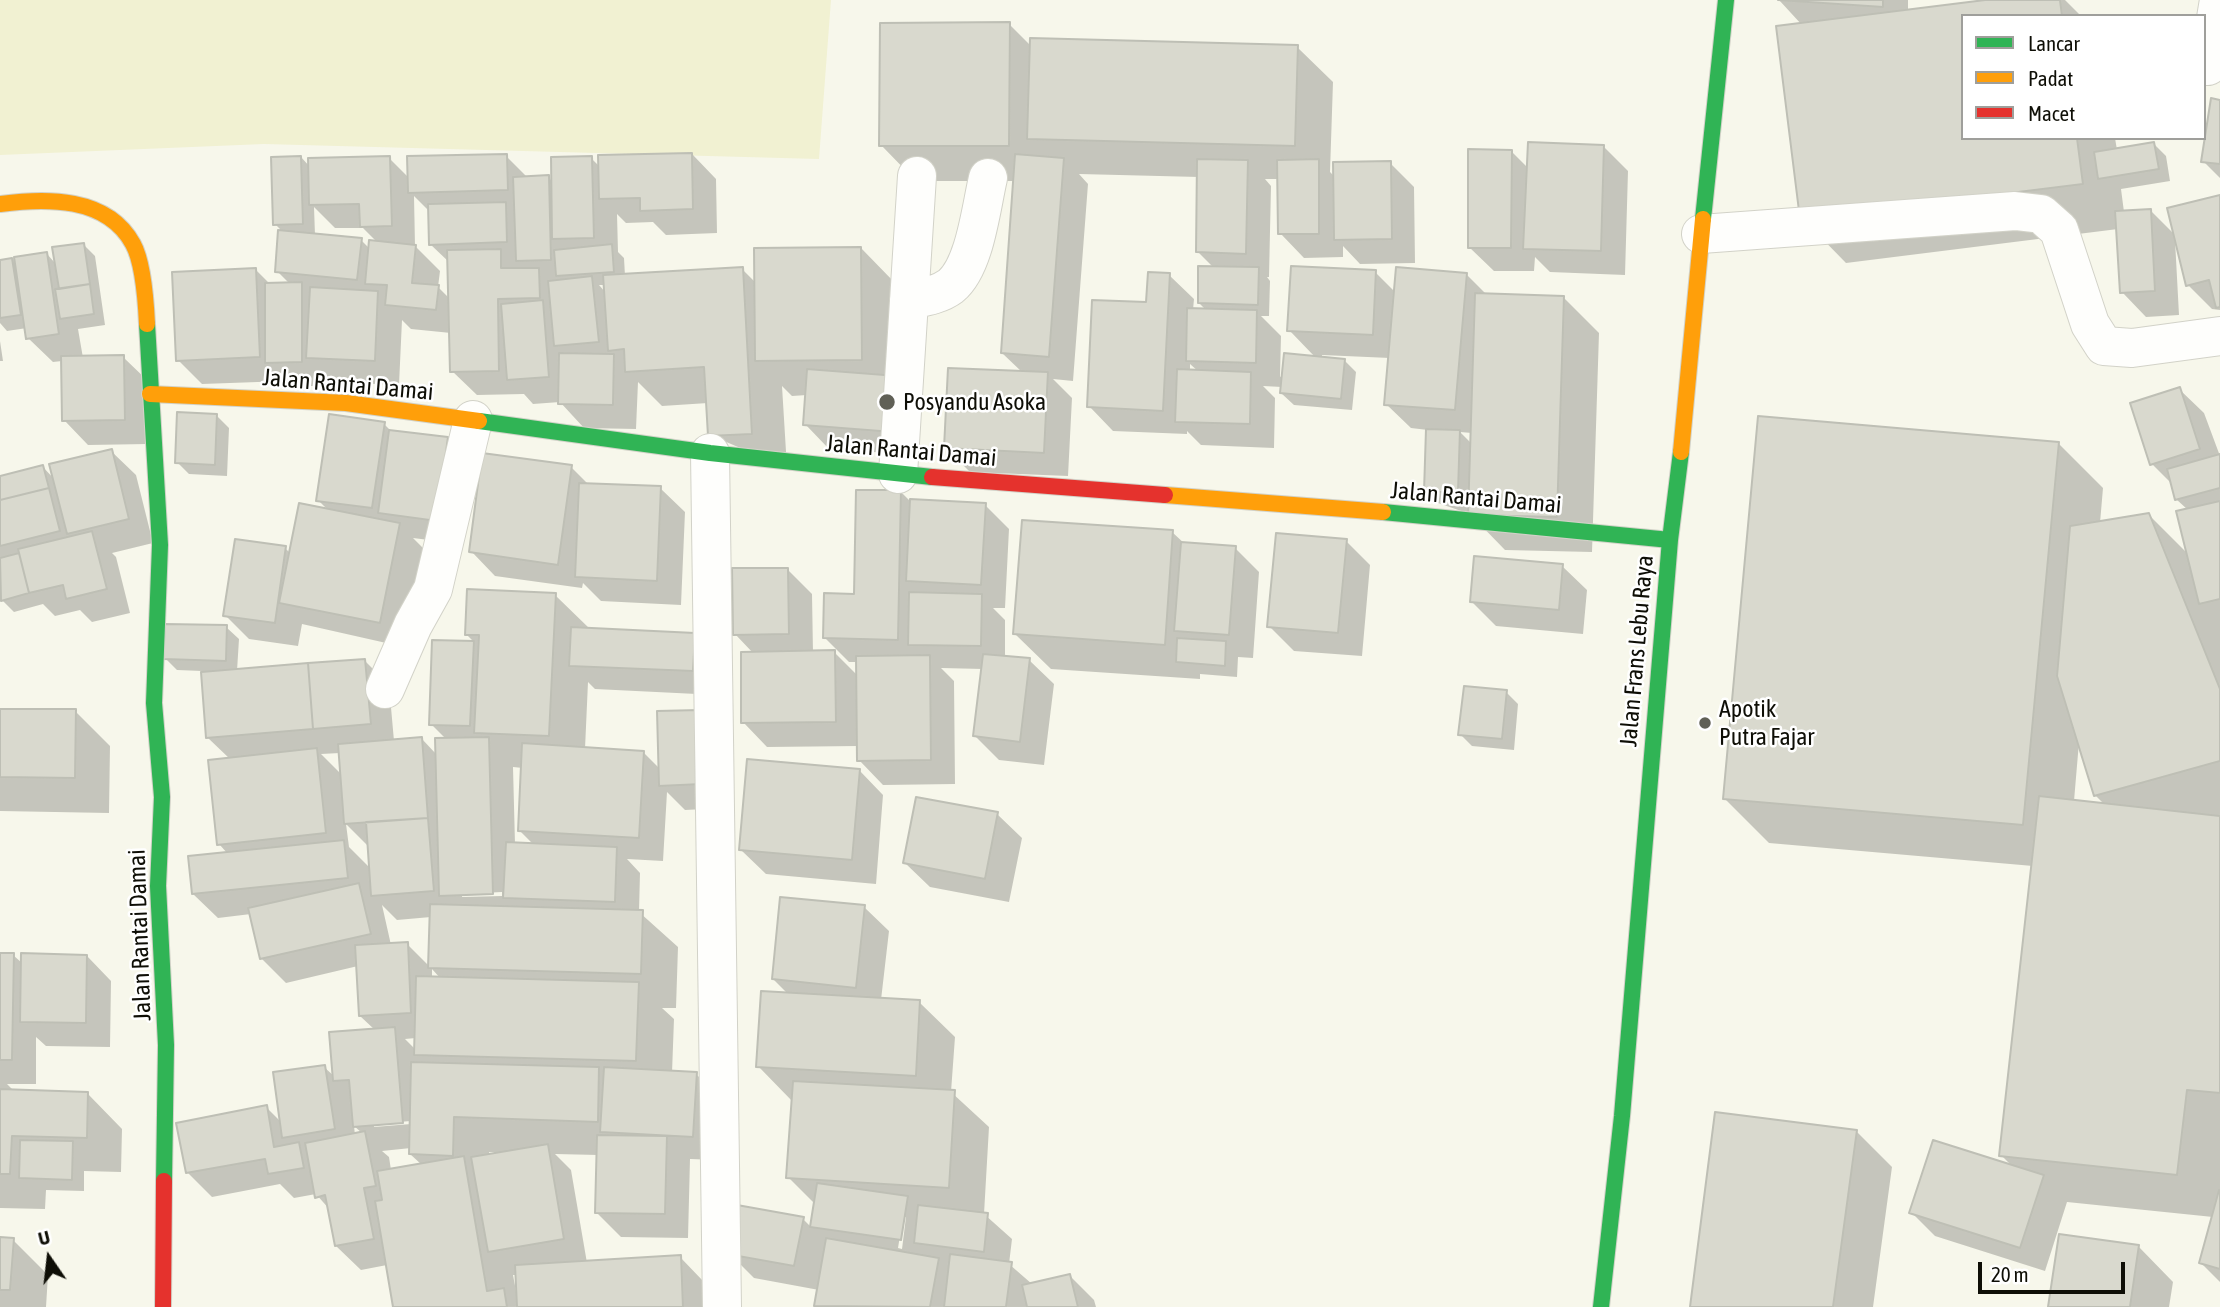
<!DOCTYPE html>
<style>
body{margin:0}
#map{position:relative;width:2220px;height:1307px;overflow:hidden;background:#f7f7eb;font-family:"Asap Condensed",sans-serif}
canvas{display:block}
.legend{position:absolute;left:1961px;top:14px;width:245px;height:126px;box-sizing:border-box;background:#fff;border:2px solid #9f9f9b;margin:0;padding:9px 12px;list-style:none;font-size:21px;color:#0e0e06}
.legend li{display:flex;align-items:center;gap:14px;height:35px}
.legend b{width:35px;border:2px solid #9f9f9b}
.north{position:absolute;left:14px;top:1223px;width:70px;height:70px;-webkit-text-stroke:5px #fff;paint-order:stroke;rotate:346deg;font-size:19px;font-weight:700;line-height:28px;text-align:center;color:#0e0e06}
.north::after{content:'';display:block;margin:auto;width:24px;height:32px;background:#0e0e06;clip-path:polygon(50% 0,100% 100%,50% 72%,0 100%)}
.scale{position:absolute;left:1978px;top:1262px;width:147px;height:32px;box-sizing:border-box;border:4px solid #0e0e06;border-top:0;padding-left:9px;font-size:21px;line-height:24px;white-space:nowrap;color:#0e0e06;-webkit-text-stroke:5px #fff;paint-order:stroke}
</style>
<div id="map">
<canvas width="2220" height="1307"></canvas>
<ul class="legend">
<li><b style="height:9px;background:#30b455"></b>Lancar</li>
<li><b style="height:9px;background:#ff9f0a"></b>Padat</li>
<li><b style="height:9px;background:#e5322d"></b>Macet</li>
</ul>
<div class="north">U</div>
<div class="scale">20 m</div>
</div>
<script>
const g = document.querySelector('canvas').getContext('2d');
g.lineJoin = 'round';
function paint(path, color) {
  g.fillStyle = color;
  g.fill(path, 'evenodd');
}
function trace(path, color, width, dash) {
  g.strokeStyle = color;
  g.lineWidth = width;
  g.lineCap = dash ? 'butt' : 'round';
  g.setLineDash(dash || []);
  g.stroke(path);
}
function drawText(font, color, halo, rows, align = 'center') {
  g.font = font + ' "Asap Condensed",sans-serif';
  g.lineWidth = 5;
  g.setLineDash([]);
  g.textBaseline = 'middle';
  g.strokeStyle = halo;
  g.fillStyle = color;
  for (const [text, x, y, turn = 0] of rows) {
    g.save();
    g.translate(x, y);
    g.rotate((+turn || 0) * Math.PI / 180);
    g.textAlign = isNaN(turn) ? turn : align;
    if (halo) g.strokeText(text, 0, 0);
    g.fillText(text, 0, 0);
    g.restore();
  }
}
paint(new Path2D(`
 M0,0H831L819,159L264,144L0,155Z`), '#f1f1d2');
paint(new Path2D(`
 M1779,0H1908V11L2000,0H2065L2081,16H1963V138H2115L2117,150L2154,144L2166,156L2170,181L2121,189L2124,212L2150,210L2176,236L2220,197V310L2212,309L2188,285L2175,240L2179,315L2146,317L2122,292L2118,229L1846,263L1802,218V25Z
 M1009,24L1031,46L1297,47L1333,82L1330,172L1335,177L1390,163L1414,187L1415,263L1360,264L1343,246V257L1304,258L1280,233L1279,179H1265L1271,186L1269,277H1267L1270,281L1269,316H1261L1281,336L1280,377L1316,358L1289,330L1375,272L1396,293L1467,275L1488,296L1563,297L1599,333L1592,552L1505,550L1470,514L1438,503L1426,491L1428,430L1411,428L1386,404L1390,358L1322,355V358L1344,360L1356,372L1352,410L1294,405L1281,393L1282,387L1263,386L1275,398L1274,448L1201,445L1187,431V434L1113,431L1089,406L1148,304L1169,275L1194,299L1193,310L1207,311L1199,303L1214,268L1197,251L1199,177L1079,174L1088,184L1073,381L1053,379L1072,398L1068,476L970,472L946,448L1023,373L1002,353L1015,181H916L881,145ZM1190,364L1199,372H1190ZM1460,432L1472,433V444Z
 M2220,102V178L2203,161Z
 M1604,147L1628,171L1625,275L1550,272L1535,257L1534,271H1494L1469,247L1511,151L1528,168Z
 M692,154L716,179L717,233L666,235L653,222L626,223L617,214L618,252L624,258L625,276L742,269L756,283L861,248L896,284L917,455L829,449L805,424L807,395L792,396L782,386L787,468L710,435L708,403L662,406L638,382L636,429L584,428L560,402L533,404L524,394L477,395L452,371L451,333L411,329L402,320L399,385L332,382L326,376V386H291L286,381L202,384L178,360L256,270L270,284H290L277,271L280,229L275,224L301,157L310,167L389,158L409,178L506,156L528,178L548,177L553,182L591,158L600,167ZM414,196L430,212V244L450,263V299L438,287L440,271L415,246ZM314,207L335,228H363L377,242L370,249L361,240L315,235ZM599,285H606V293Z
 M83,244L95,256L105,325L78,329L83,358L123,357L148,381V444L88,445L64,420L62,361L53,362L28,338L27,328L7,331L0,323V262L12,260L17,266L47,254L55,263Z
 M0,341L3,361H0Z
 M2179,389L2204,413L2220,456V1282L2201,1263L2213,1217L2067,1202L2045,1271L1935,1236L1911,1212L2013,1167L2001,1155L2033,866L1769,843L1725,799L2059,444L2103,488L2100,523L2149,515L2189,555L2188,510L2176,499L2173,485L2152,464ZM2079,742L2095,795L2105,805L2074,801Z
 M217,416L229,428L227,476L189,474L177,462Z
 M384,424L392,432L448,438L472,463L461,544L413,538L424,549L404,647L302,624L298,646L249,639L225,615L285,548L291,554L329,511L318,500Z
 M111,451L136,475L153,543L112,553L116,557L130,613L92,622L80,610L55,616L43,604L14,612L2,600L0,591V478L43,467L55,480Z
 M571,467L589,485L660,488L685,512L681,605L601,601L583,583L582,588L495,576L471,551Z
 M901,492L910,501L985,505L1009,529L1005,608H993L1005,620V658L1029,660L1054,684L1044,765L999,760L975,736L983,669L941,668L954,681L955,784L883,785L859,760V746L767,747L743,722L754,654L735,634L787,569L812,594L813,653L834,652L858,676V662H849L825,638L855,596Z
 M1172,532L1185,544L1235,548L1259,572L1253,658L1238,657L1237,677L1200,674V679L1051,669L1015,634Z
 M1346,541L1370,565L1362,656L1294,651L1269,626Z
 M1562,566L1587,590L1583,634L1496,626L1472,602Z
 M555,595L590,629L694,634L717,695L595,689L588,682L585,749L643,752L660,769L659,713L726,808L685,810L667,792L663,861L627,859L640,873L639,912L678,947L676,1008H662L674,1019L672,1073L696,1074L721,1099L717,1160L690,1159L688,1238L621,1237L597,1213L598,1155L555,1154L571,1170L587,1263L680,1257L704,1282L706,1307H394L387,1265L361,1270L336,1246L330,1210L316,1194L294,1198L280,1184L212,1197L187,1172L266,1107L282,1123L324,1067L335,1077L375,1030L360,1016L358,966L286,983L261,958L251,914L218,918L193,894L228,854L219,844L230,759L208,738L202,671L177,670L165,658L226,627L239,639L237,671L365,661L389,685L394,741L422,739L437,755L447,740L431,724L434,641L475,643L466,634ZM340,753L342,775L321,754ZM513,767L523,768L519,830L534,845L515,844ZM346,824L369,847L371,869L349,847ZM502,892V896L462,897V894ZM382,905L397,920L431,917L429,966L407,944L391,945ZM432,969L441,979H432ZM416,1038V1050L405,1039ZM411,1121V1124L374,1127V1124ZM354,1126L362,1133L355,1135ZM411,1148L410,1154L422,1165L391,1170L389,1157L382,1151ZM489,1152H501L489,1156ZM513,1275H517L518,1291H516Z
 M1506,692L1518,704L1514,750L1472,746L1460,734Z
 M0,711H75L110,746L109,813L0,811Z
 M859,770L883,795L876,884L766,874L741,850Z
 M997,814L1022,838L1009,902L930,887L905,863Z
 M864,907L889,931L881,1000L919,1002L955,1037L951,1092L989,1127L984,1214L1012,1239L1009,1264L1032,1284L1070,1276L1094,1300L1096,1307H818L819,1290L754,1278L729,1253L803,1219L812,1228L815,1204L788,1177L793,1102L758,1066L789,995L773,979ZM903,1217H906L902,1249L898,1248Z
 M0,954L13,955L22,963L87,956L111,981L110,1047L46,1046L36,1037V1084H7L14,1091L87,1093L122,1129L121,1172L84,1171V1191L46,1190L45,1209L0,1208Z
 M1857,1132L1892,1167L1873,1307H1691Z
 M0,1213V1239L13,1240L48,1275L46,1307H0Z
 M2138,1246L2173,1282L2169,1307H2050Z`), '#0003');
const building = new Path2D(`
 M1778,0H1883V7Z
 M1985,0H2060L2062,16H1963V138H2077L2083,184L1800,219L1776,26Z
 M1010,22L1009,146H879L880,23Z
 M1030,38L1298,45L1295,146L1027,139Z
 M2211,98L2220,100V164L2201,162Z
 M1528,142L1604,145L1601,251L1523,249Z
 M2154,142L2159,169L2098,179L2094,152Z
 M1468,149L1512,150L1511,248H1468Z
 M692,153L693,209L640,211V198L599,199L598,155Z
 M507,154L508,190L408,193L407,156Z
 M1015,154L1064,158L1049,357L1001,353Z
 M301,156L303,224L273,225L271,157Z
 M390,156L392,226L360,227L359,204L309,205L308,158Z
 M592,156L594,238L552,239L551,157Z
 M1197,159L1248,160L1246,254L1196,252Z
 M1319,159V234H1278L1277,160Z
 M1391,161L1392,239L1334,240L1333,162Z
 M549,175L551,260L516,261L513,177Z
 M2220,195V307L2216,308L2209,280L2186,286L2167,208Z
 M506,202L507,242L429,245L428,204Z
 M2151,209L2155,291L2120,293L2115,211Z
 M278,230L362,238L357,280L275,272Z
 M369,240L416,245L412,283L439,285L436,310L385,305L387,285L365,284Z
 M84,243L90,284L59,289L52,247Z
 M612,244L614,272L556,276L554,250Z
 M861,247L862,360L755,361L754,248Z
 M501,249V268H539L540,298L498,299L499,371L450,372L447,250Z
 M47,252L59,334L26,339L14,257Z
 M12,258L21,315L0,318V260Z
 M1198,266L1259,267L1258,305L1198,303Z
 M1291,266L1376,270L1373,335L1287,331Z
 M743,267L752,434L708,436L704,367L625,372L624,349L608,351L603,275Z
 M1396,267L1467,273L1455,410L1384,405Z
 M256,268L260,357L176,361L172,272Z
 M1148,272L1170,273L1163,411L1087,407L1092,300L1146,302Z
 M592,276L599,342L554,346L548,281Z
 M302,282V362L265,363V283Z
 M90,284L94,314L60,319L55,289Z
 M310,287L378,291L375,361L306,358Z
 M1475,293L1564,296L1557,517L1468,515Z
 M543,300L549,377L507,380L501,304Z
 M1187,308L1257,310L1256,363L1186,361Z
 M559,353L614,354L613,405L558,404Z
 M1284,353L1345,359L1341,399L1280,393Z
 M124,355L125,420L62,421L61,356Z
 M948,368L1048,372L1044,453L944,448Z
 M807,369L898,376L893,432L803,425Z
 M1177,369L1251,372L1250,424L1175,422Z
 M2180,387L2200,449L2150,465L2130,403Z
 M177,412L217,414L215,465L175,463Z
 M329,414L385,422L372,508L316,501Z
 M1758,416L2059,442L2023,825L1723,799Z
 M1426,429L1460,430L1458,492H1424Z
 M389,430L448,437L437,521L378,513Z
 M112,449L129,519L67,534L49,464Z
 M482,453L572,465L558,565L469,552Z
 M2220,454V488L2175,500L2167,469Z
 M43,465L49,488L0,500V476Z
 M579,483L661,486L657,581L575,577Z
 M49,488L60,531L0,546V500Z
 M856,490H901L898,640L823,638L824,593L854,594Z
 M910,499L986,503L981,585L906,581Z
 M2220,501V599L2199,604L2176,511Z
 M299,503L400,523L380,623L279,603Z
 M2149,513L2220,689V761L2094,796L2057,676L2070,526Z
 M1022,520L1173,530L1165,645L1013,634Z
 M92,531L107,589L66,599L63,585L29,593L18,549Z
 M1276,533L1347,539L1338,633L1267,627Z
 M235,539L286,546L275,623L223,616Z
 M1181,542L1236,546L1229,635L1174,631Z
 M19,553L29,593L1,601L0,558Z
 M1474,556L1563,564L1559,610L1470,602Z
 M732,568H788L789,634L733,635Z
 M467,589L556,593L549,736L474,733L479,635H465Z
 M909,592L982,594L981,646L908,645Z
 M165,624L227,625L226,661L163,659Z
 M571,627L695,633L693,671L569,666Z
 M1177,638L1226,641L1225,666L1176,662Z
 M432,640L474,641L470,726L429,725Z
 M835,650L836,722L741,723V652Z
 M983,654L1030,658L1020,742L973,736Z
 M930,655L931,760L857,761L856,656Z
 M365,659L371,724L313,729L308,663Z
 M308,663L313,729L206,738L201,672Z
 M1464,686L1507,690L1502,739L1458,735Z
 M0,709H76L75,778L0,777Z
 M700,710L702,784L659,786L657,711Z
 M422,737L428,818L344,824L338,744Z
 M489,737L493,894L439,896L435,738Z
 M522,743L644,751L639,838L518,831Z
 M317,748L326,833L217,845L208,760Z
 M747,759L860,769L852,860L739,850Z
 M2039,796L2220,816V1093L2187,1090L2177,1175L1999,1156Z
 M916,797L998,812L985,879L903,863Z
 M428,818L434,891L371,896L366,822Z
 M344,840L348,878L192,894L188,856Z
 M506,842L617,847L615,902L503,898Z
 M359,883L371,934L260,959L248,908Z
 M780,897L865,905L856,988L772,979Z
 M430,904L643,910L641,974L428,968Z
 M408,942L411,1013L359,1016L355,945Z
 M0,953H14L12,1060H0Z
 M21,953L87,955L86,1023L20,1022Z
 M416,976L639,982L636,1061L414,1055Z
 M761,991L920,1000L916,1076L756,1067Z
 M395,1027L403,1123L353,1127L349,1080L333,1081L329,1032Z
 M411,1062L599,1067L598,1122L454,1117L453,1156L409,1154Z
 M325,1065L335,1129L282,1138L273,1072Z
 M604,1067L697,1072L693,1137L600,1132Z
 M793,1081L955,1090L949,1188L786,1178Z
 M0,1089L88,1092L87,1138L12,1136L10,1174H0Z
 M267,1105L274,1147L299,1142L304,1168L268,1174L265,1159L186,1173L176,1123Z
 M1715,1112L1857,1130L1833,1307H1690Z
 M365,1131L376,1186L364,1188L374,1239L335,1246L325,1195L315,1198L305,1143Z
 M597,1135L667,1136L665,1214L595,1213Z
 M20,1140L73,1141L72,1180L19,1178Z
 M1933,1140L2044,1175L2020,1248L1909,1213Z
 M548,1144L564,1239L488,1252L471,1157Z
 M464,1156L487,1291L504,1288L507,1307H393L375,1201L382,1200L377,1171Z
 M817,1183L908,1196L901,1240L810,1227Z
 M2219,1190L2220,1191V1269L2199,1263Z
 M737,1205L804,1217L794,1266L727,1254Z
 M918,1205L988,1213L984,1252L914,1243Z
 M2059,1234L2139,1245L2130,1307H2048Z
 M0,1237L14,1238L10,1290H0Z
 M826,1238L939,1258L930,1307L814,1306Z
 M950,1254L1012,1262L1006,1307H944Z
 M681,1255L683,1307H517L515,1265Z
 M1070,1274L1078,1307H1027L1022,1285Z`);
paint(building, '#d9d9ce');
trace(building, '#bebfb5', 2);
const street = new Path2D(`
 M2208,66L2219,0
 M1701,234L2015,211L2041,214L2059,230L2090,324L2104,346L2132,348L2220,336
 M909,300C924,297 939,295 951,286C975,266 981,208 988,178
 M710,453L722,1307
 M898,474L917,176
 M385,689L413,625L433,589L473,420`);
const fast = new Path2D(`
 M1703,219L1726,0
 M147,324L160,545L154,703L162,797L158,886L166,1045L164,1181
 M479,421L710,453L932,477
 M1383,512L1670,540
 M1601,1307L1622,1116L1670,540L1681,452`);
const slow = new Path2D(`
 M0,204C45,198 107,196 133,244C143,262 146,303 147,324
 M150,394L346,403L479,421
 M1681,452L1703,219
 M1165,495L1383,512`);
const jam = new Path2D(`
 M932,477L1165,495
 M163,1307L164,1181`);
trace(street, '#d2d2c8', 40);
trace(fast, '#d2d2c8', 18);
trace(slow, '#d2d2c8', 18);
trace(jam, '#d2d2c8', 18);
trace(street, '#fefefc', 38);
trace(fast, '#30b455', 16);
trace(slow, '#ff9f0a', 16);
trace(jam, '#e5322d', 16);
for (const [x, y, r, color] of [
 [887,402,9,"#606056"],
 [1705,723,7,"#606056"]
]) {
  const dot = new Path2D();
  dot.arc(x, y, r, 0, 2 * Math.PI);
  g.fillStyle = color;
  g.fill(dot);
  trace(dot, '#fff', 2.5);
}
drawText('24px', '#0e0e06', '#fff', [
 ["Jalan Rantai Damai",348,385,5],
 ["Jalan Rantai Damai",911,451,5],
 ["Jalan Rantai Damai",1476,498,5],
 ["Jalan Frans Lebu Raya",1637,651,-85],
 ["Jalan Rantai Damai",140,935,-92]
]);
drawText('24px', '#0e0e06', '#fff', [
 ["Posyandu Asoka",903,402],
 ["Apotik",1719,709],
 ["Putra Fajar",1719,737]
], 'left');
</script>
